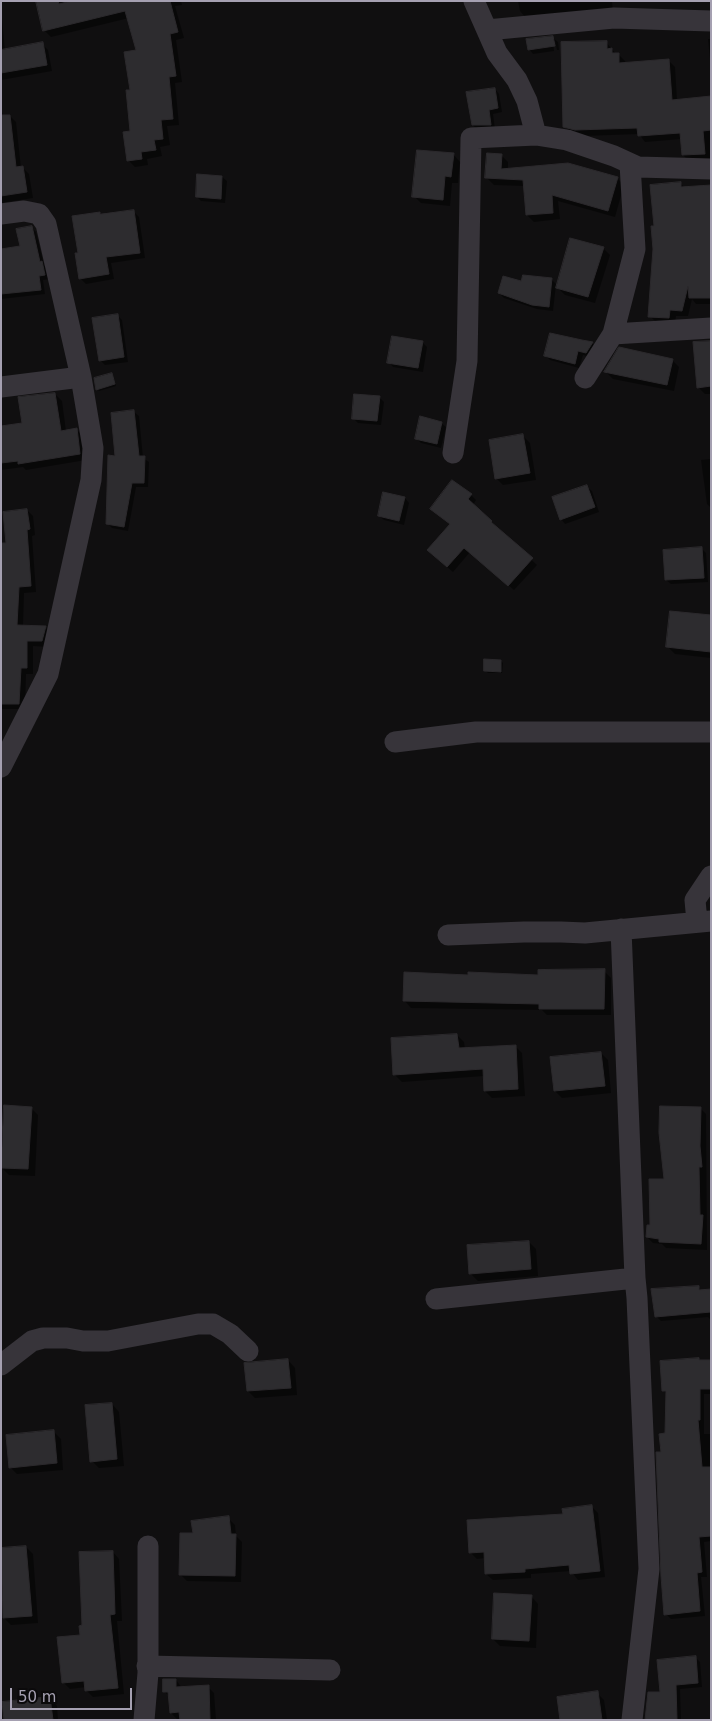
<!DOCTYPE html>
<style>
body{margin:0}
#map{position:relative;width:712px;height:1721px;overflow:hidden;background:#100f10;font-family:"DejaVu Sans",sans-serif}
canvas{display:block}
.frame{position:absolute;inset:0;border:2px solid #a5a0b1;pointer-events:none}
.scale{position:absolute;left:10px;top:1688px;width:122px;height:22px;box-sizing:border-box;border:2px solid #a5a0b1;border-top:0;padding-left:6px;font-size:15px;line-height:18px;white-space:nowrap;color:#a5a0b1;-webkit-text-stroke:4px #0b0a0b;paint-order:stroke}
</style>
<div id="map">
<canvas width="712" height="1721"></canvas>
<div class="frame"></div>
<div class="scale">50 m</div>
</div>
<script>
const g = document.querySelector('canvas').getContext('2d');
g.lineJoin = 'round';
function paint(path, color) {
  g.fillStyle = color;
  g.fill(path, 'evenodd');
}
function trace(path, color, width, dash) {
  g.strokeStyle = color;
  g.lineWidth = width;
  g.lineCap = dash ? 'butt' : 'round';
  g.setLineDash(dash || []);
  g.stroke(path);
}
paint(new Path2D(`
 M37,1H181L182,5L175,6L184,38L176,40L182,82L175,83L179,125L167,126L170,145L160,147L162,156L147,159L148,165L135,167L128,160L131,132V91L137,51L129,18L51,37L44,30Z
 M518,1H612L613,13L526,18L520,11Z
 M1,7L5,51L42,44L48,50L52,71L1,80Z
 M553,38L558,42L559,50H557L555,41H553L554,51L533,54L529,49Z
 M708,39H711V68Z
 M606,42L616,54H618L625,61V63L668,60L675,67L677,100L711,97V160L690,162L683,155L682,139L645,142L639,134L583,136L571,133L564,126Z
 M495,89L499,94L502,112L493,114L495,129L477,130L473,125Z
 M1,107L3,117L10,116L16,122L21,168H23L29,174L33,198L1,203Z
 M453,154L460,162L458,183H452L450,206L421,203L414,196Z
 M501,155L508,162V170L617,178L624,185L615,217L558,201L560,219L534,222L527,215L525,186L494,185L487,178Z
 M222,177L227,181L225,203L201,201L197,197Z
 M680,183L685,188L711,186V304H696L692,299L688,316H676L675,323L656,322L650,316L655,227Z
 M133,211L139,217L145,258L111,263L114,279L86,284L80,278L79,254L101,216Z
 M31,227L36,232L44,265L46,267L49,279L43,280L45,294L1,299V250L21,247Z
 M603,248L610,255L595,303L565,295L558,288Z
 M552,280L556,284L553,311L537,309L504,298L499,293L522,282Z
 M118,316L122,320L128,362L105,365L100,360Z
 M551,335L592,343L597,348L591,357L583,355L579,368L550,360L546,356Z
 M711,342V394H705L698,387Z
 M423,343L427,347L423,372L393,367L389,362Z
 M672,360L679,367L674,391L613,379L606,372Z
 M111,374L116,386L99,391L97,389Z
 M55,394L62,401L66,431L77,430L83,436L86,460L26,470L23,467L1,470V428L23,424Z
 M379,397L384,402L381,425L358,423L353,418Z
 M134,412L139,416L143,458L149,462L148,487H136L128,531L112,528L108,524L117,457Z
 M441,423L446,427L441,448L421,443L416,438Z
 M523,436L530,443L536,480L503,485L496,478Z
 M711,459V508L707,504L701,460Z
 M587,487L592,491L599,512L565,524L561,519Z
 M471,495L476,500L473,505L537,565L514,590L470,552L453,572L434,556L451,524L432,509Z
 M405,498L409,503L404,525L384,520L379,516Z
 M27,510L33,516L35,535L32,536L36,592L24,593L23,626L45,627L51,633L48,647L33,646V674H26L25,709H1V545L8,544Z
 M701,548L706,553L708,582L671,584L666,580Z
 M711,617V658L675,654L668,647Z
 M501,661L503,663L502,673H488L486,671Z
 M604,971L611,978V1015H547L542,1010L411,1008L404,1000L469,976H540Z
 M457,1035L464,1042L465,1049L515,1046L522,1053L525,1096L492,1098L485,1091L484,1076L402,1082L395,1075Z
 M601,1053L608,1060L611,1093L562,1098L555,1091Z
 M31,1108L38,1115L35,1176L9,1175L2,1168Z
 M700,1108L706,1114L707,1250L666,1248L662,1244L653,1243L647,1237L665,1180Z
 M529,1242L536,1249L538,1276L478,1281L471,1274Z
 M698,1287L702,1291L711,1290V1320L708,1317L661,1321L656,1316Z
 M288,1360L295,1368L297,1395L255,1398L248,1391Z
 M700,1361H711V1394H704V1434H711V1541L704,1542L707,1577H701L705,1616L671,1619L666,1614L662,1454L667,1435V1394L663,1390Z
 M112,1404L119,1412L124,1466L99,1468L92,1461Z
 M54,1432L61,1439L63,1470L17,1474L10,1467Z
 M591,1506L598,1513L605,1577L578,1580L571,1571L531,1574V1578L493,1580L486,1574L485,1558L477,1559L470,1552Z
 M228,1518L235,1525L236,1536L242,1542L241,1582L187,1581L180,1574L194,1534Z
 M26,1547L33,1554L38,1623L11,1625L4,1618L1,1582V1549Z
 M113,1552L119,1559L122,1621H117L124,1694L93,1697L86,1690V1687L70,1689L63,1682Z
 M531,1596L538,1604L536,1648L500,1646L493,1639Z
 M695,1657L700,1662L702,1687L680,1689L681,1720H646L661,1693Z
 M176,1680L182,1688L208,1687L214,1693L216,1720L177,1719L171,1713L170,1697L164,1691Z
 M597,1693L604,1700L607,1720H561Z
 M50,1698L57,1706L58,1720H5Z`), '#0007');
const building = new Path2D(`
 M36,1H58L59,4L71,1H170L178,32L170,34L176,76L169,77L173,119L161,120L163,139L154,140L156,150L141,152L142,159L127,161L123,132L130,131L126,90H130L124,52L136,50L125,11L43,31Z
 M553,36L555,46L528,50L526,39Z
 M607,41V49L612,48V53H619V63L669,59L672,100L711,96V130L703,131L705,154L682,155L680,133L638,136L637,128L575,130L563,127L561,42Z
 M43,42L47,65L1,73V50Z
 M495,88L498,108L489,110L491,125H472L466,92Z
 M1,115H10L16,167L23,166L27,192L1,196Z
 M417,150L454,153L451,177L445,176L443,200L412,197Z
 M487,153L502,154L501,169L568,163L618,177L608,211L552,195L553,213L526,215L523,180L485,178Z
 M197,174L222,176L221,199L196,197Z
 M681,182V187L711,185V298H689L688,286L682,311L670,310L669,318L648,317L653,249L651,226H654L650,185Z
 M134,210L140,253L106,257L109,274L79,279L75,253H78L72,216L100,212V214Z
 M32,226L40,262L42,261L45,275L39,276L41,290L1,294V249L20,246L16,229Z
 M570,238L604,247L588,297L556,288Z
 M523,275L552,278L549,307L532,305L498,293L503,276L521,281Z
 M118,314L124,357L99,361L92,318Z
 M550,333L582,340L593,342L586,353L578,351L575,364L544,356Z
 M392,336L423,341L418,368L387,363Z
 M711,341V386L697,388L693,342Z
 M619,347L673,359L667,385L604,372Z
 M112,373L115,384L96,390L94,378Z
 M55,393L61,431L77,428L80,454L18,464V461L1,463V426L22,423L18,397Z
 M354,394L380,396L377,421L352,419Z
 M134,410L139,456H145L144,483H132L124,527L106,524L108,455L115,456L111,413Z
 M420,416L442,422L437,444L415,439Z
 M523,434L530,473L495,479L489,440Z
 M452,480L472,494L468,499L492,521L491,522L533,558L508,586L464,548L447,567L427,550L450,524L430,509Z
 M587,485L595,507L560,520L552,497Z
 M383,492L405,497L399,521L378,516Z
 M27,509L30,529L27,530L31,586L19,587L17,625L46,626L42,641H27V668H21L19,704H1V543H6L3,512Z
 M702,547L704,578L665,580L663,550Z
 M670,611L711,615V652L666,647Z
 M484,659L501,660V672L484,671Z
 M605,969L604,1009H539V1004L403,1001L404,972L468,975V972L538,975V970Z
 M457,1034L459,1048L516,1045L518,1089L484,1091L483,1069L393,1075L391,1038Z
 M601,1052L605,1086L554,1091L550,1057Z
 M4,1105L32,1107L28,1169L1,1168Z
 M660,1106L701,1107L700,1146L702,1167H699L700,1215H703L701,1244L659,1242V1239L646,1237L647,1225H650L649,1179H664L659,1133Z
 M529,1241L531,1269L469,1274L467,1245Z
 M699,1286V1290L711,1289V1312L655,1317L651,1289Z
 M699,1358V1360H711V1389H700V1420H698L702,1467H711V1536L699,1537L702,1572L697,1573L700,1611L664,1615L661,1576L656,1452H661L659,1434L665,1433L666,1391H662L660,1361Z
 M288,1359L291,1388L247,1391L244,1363Z
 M112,1403L117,1459L90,1462L85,1405Z
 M54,1430L57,1463L9,1468L6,1435Z
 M592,1505L600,1571L570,1574L569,1565L525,1569V1572L485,1574L484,1552L469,1553L467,1520L563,1514L562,1509Z
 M229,1516L231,1534H236L235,1576L179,1575L180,1533H193L191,1521Z
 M26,1546L32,1616L3,1618L1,1548Z
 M113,1551L115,1614L110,1615L118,1688L85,1691L84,1681L62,1683L57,1637L80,1635L79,1626L82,1625L79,1552Z
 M494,1593L532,1595L529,1641L492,1639Z
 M696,1656L698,1683L676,1685L677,1720H645L648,1692H660L657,1660Z
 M163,1679H176V1687L209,1685L210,1720H180L179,1712L170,1713L168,1692H163Z
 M598,1691L602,1720H560L557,1697Z
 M50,1697L53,1720H4L2,1702Z`);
paint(building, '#2d2c2f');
trace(building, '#2b292c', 1);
trace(new Path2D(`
 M474,1L497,53L517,80L527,101L536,135
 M487,30L614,18L711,21
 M1,214L24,211L39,214L46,224L81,377L93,448L91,480L48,674L1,767
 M613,334L711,328
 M585,378L613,334L635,249L630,164
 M1,387L81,377
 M453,453L467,361L471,138L536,135L567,140L614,156L638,167L711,169
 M395,742L476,732H711
 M697,922L695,900L711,876
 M621,929L635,1278L637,1298L649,1569L632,1720
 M448,935L524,932H561L585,933L711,921
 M436,1299L635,1278
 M1,1365L32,1341L43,1338H67L83,1341H108L198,1324H213L230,1334L248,1351
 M147,1666L330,1670
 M144,1720L148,1673V1546`), '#37343a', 21);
</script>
